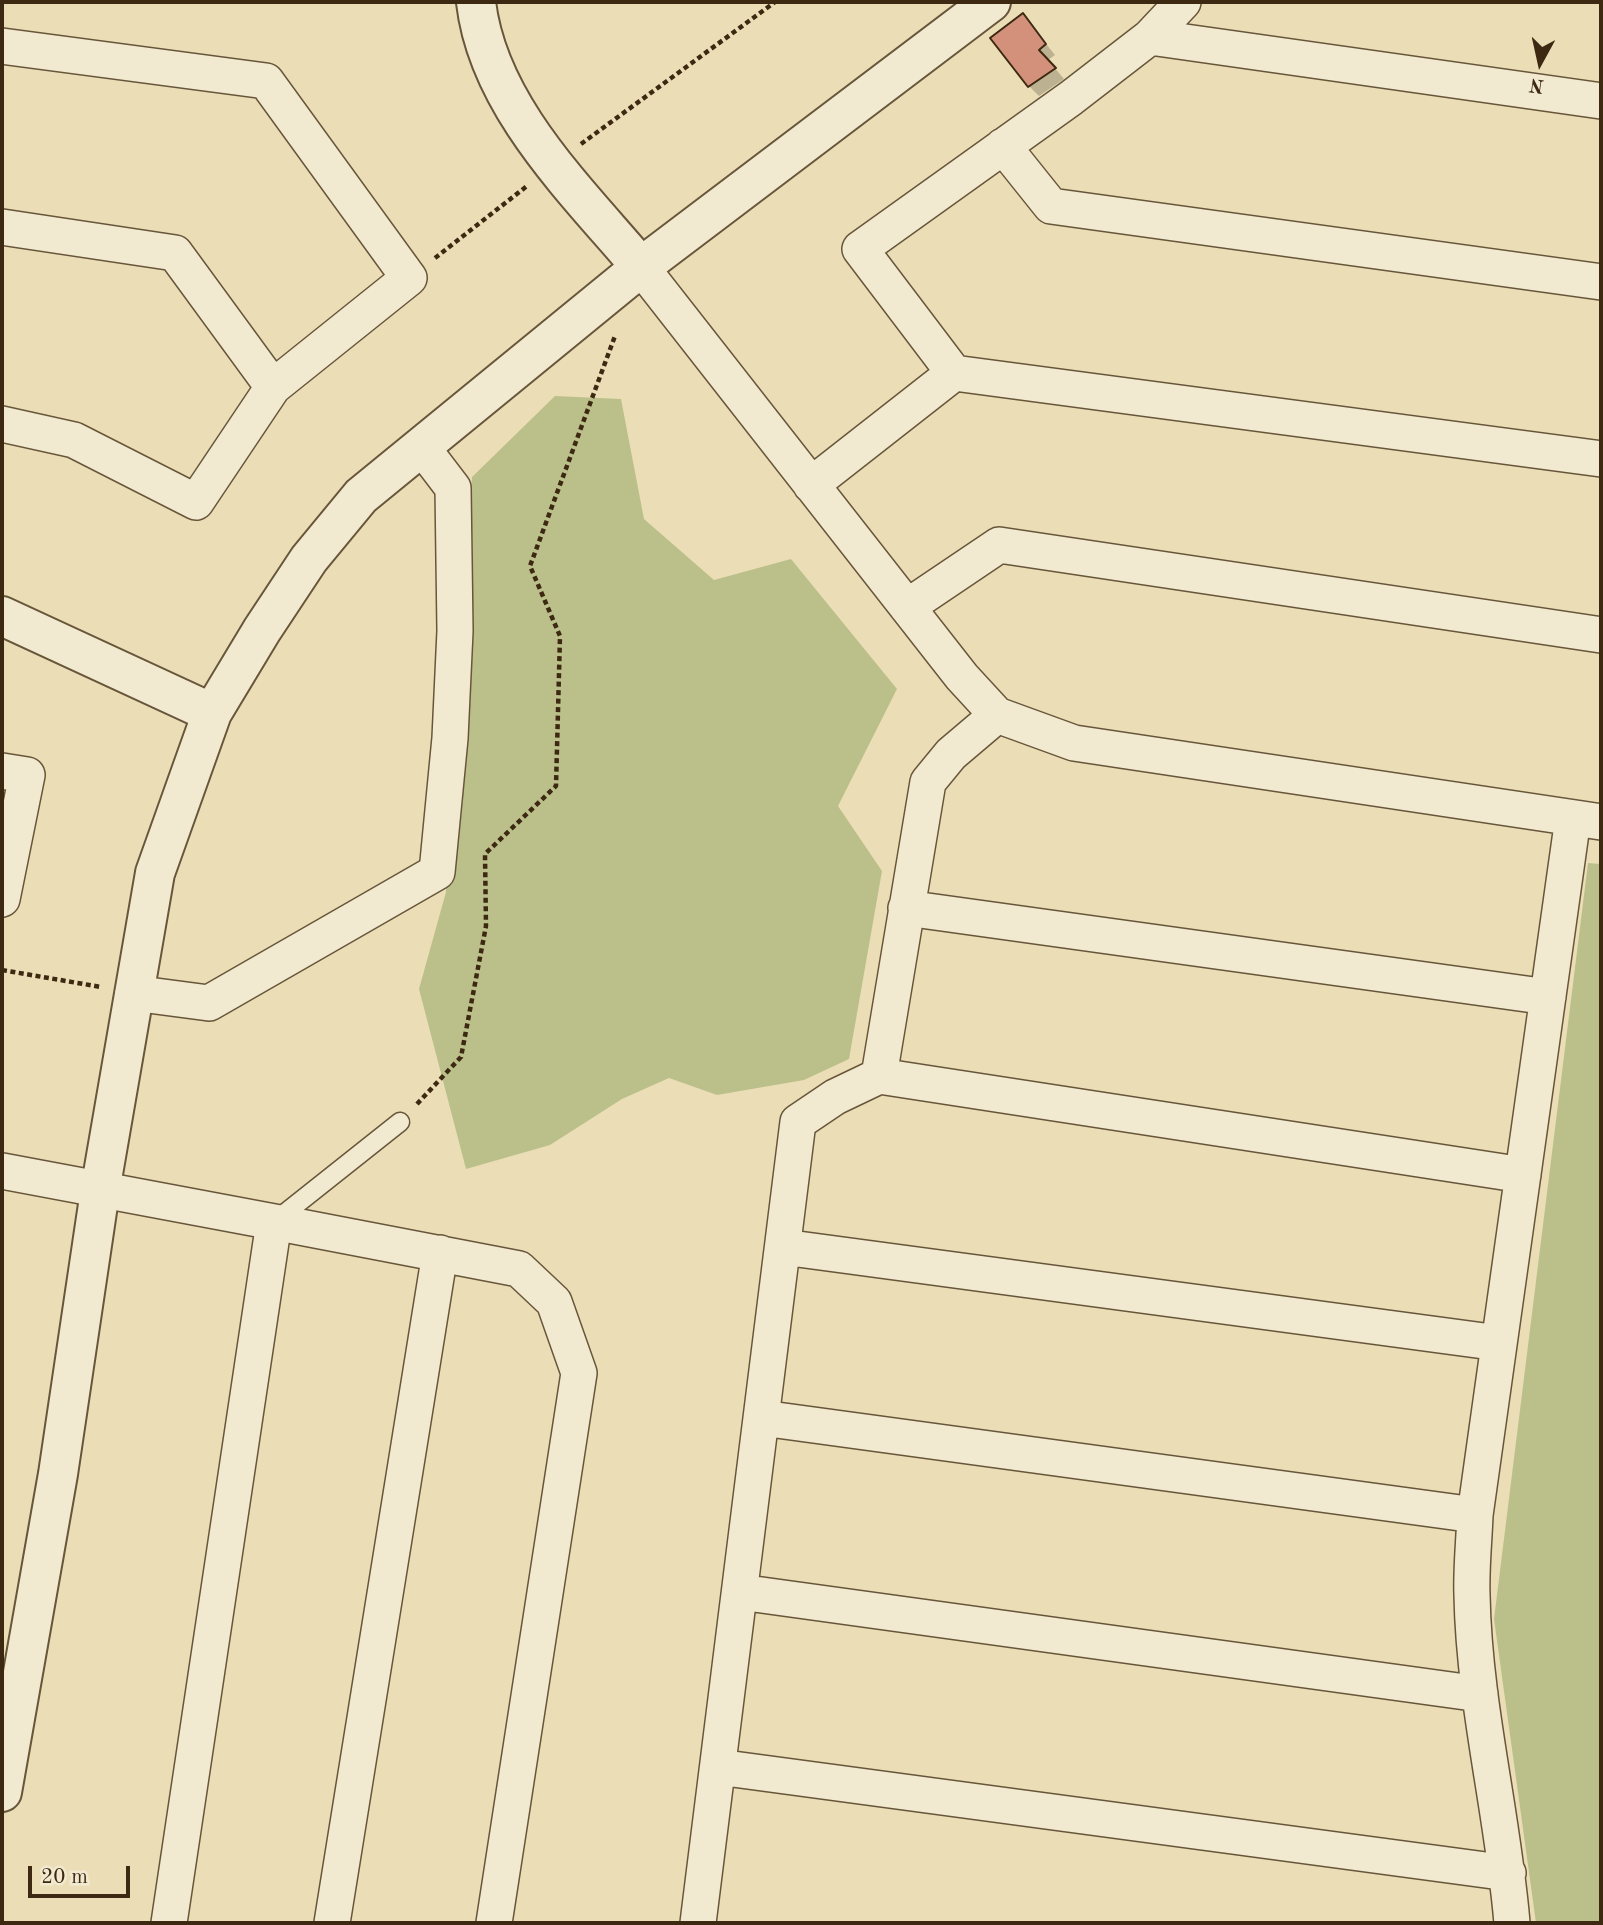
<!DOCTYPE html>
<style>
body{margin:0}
#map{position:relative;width:1603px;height:1925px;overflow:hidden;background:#ebdeb6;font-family:"Old Standard TT",serif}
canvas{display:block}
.frame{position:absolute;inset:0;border:4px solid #3d2812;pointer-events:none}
.north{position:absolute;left:1505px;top:28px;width:70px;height:70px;-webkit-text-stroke:5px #f2ead0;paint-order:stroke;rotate:188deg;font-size:19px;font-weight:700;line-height:28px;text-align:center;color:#3d2812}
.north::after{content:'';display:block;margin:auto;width:24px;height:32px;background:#3d2812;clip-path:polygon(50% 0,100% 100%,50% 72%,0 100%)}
.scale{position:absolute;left:28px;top:1866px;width:102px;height:32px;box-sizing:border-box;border:4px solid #3d2812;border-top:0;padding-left:9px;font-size:21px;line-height:24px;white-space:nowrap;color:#3d2812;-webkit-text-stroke:5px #f2ead0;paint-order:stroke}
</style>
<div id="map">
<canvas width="1603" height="1925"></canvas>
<div class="frame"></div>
<div class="north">N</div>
<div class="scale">20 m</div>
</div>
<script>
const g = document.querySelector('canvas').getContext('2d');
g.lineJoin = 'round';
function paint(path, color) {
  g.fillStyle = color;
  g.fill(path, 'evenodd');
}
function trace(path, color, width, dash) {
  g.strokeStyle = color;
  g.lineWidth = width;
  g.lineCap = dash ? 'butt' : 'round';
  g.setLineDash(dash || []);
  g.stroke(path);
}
paint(new Path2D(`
 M555,396L621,399L644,519L714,580L791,559L897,689L838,806L882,871L849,1059L804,1080L717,1095L669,1078L622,1099L550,1145L466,1169L419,989L446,892L472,477Z
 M1588,863L1601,864V1923H1536L1494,1619Z`), '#bbc08b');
paint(new Path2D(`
 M1023,15L1055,55L1048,60L1064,79L1039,96L1029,86Z`), '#0003');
const building = new Path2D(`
 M1023,13L1046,44L1039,50L1056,68L1028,87L990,38Z`);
paint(building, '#d3907a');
trace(building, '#3d2812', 2);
const service = new Path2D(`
 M274,1222L400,1122`);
const minor = new Path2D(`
 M1150,37L1601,101
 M2,46L266,81L409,278L273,387L196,502L74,440L2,424
 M1003,146L1051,206L1601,282
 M2,227L175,253L273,387
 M641,267L962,677L997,715L1074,743L1601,822
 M954,373L1601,459
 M811,485L954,373L860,249L1071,98L1150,37L1183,2
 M907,607L999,545L1601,635
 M2,771L27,775L2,899
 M906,908L1548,997
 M133,993L209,1003L437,872L450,738L455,631L453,488L421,446
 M879,1076L1523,1175
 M2,1171L274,1222L169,1923
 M274,1222L519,1269L554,1302L579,1373L494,1923
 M783,1247L1499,1343
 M762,1418L1475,1515
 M740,1592L1480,1694
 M718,1767L1508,1873
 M332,1923L440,1253
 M698,1923L798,1122L835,1097L879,1076L928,782L951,754L997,715
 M1512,1923C1503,1814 1474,1705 1472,1595C1471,1569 1474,1542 1475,1515L1573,818`);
const tertiary = new Path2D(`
 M476,2C488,106 576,190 641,267
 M2,616L212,713
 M2,1792L58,1474L100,1191L155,873L212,713L262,630L309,559L361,496L641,267L991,2`);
trace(service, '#68563b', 21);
trace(minor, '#68563b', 38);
trace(tertiary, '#68563b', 42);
trace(new Path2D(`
 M581,144L775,2
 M435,258L527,186
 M2,970L101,987
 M417,1104L461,1057L486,926L485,854L556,786L560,636L530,566L615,336`), '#3d2812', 4.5, [5, 3.5]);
trace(service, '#f2ead0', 18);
trace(minor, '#f2ead0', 35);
trace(tertiary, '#f2ead0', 38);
</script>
